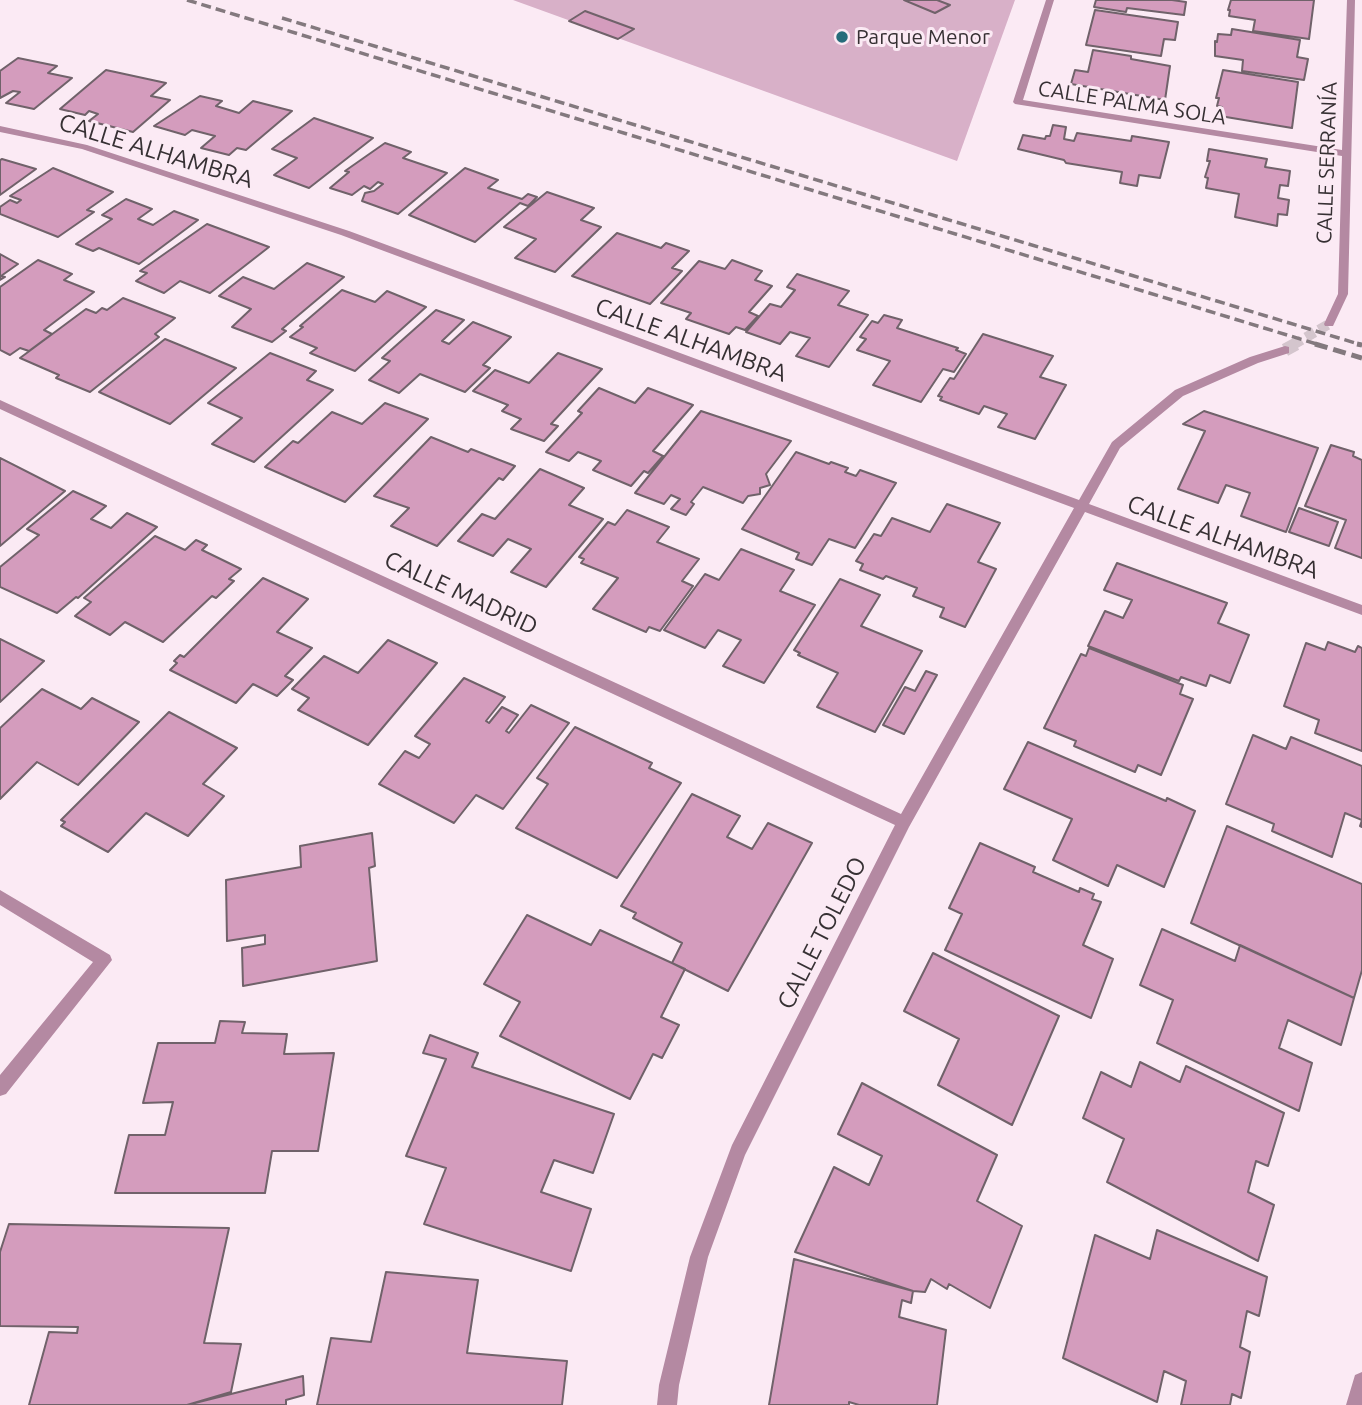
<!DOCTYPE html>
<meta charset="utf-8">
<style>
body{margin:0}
canvas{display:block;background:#fbeaf4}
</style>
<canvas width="1362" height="1405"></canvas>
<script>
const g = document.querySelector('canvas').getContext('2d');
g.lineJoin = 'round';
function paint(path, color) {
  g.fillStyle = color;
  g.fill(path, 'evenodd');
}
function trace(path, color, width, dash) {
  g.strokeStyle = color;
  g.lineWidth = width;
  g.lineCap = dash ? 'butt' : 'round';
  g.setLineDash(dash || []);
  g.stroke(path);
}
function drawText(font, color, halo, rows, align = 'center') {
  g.font = font + ' Ubuntu,sans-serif';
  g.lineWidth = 6;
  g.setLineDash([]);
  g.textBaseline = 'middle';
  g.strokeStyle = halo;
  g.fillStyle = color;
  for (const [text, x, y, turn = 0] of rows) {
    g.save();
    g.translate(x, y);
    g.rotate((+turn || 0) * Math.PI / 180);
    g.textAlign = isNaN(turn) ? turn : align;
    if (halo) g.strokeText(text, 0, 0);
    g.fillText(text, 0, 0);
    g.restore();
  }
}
paint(new Path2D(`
 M513,0H1015L957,161Z`), '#d8b0c8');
const building = new Path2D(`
 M904,0H937L950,5L935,13Z
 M1096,0H1172L1186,2L1184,15L1127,8L1126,12L1094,7Z
 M1231,0H1314L1309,39L1253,31L1255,20L1229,16L1230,10H1228Z
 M1095,10L1178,22L1175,40L1164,39L1161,56L1086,45Z
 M585,11L634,29L618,39L569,21Z
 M1232,29L1300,40L1297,57L1308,59L1304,80L1242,71L1243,60L1215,56V41L1217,42L1218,34L1231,35Z
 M1093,50L1131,56V59L1170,66L1165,100L1071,84L1075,70L1088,72Z
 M18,58L57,66L48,73L72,78L34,109L6,103L20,92L13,91L0,98V71Z
 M106,70L166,83L151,96L170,100L133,132L89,121L98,114L89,111L85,115L60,109Z
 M1223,70L1298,82L1292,128L1220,116L1222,107L1217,106L1219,98H1216Z
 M200,96L222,101L216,106L239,113L253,101L292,111L246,150L237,148L229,155L201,148L215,136L192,130L185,135L154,126Z
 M314,118L373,138L309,188L274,175L297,158L272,149Z
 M1053,125L1066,127L1064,139L1074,141L1077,133L1131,141L1132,136L1169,142L1160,178L1139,175L1137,186L1120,183L1122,172L1066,163L1064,160L1018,149L1023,135L1045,139L1046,136H1050Z
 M385,143L411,152L403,158L447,173L398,214L362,201L365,193L374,191L383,184L378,182L370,189L364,186L352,195L330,188L349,172L345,171Z
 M1209,149L1267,159L1265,167L1290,171L1288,186L1280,185L1278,198L1289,200L1287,215L1278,214L1277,226L1235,217L1239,194L1206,188L1208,178L1205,177L1210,161H1207Z
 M2,159L36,169L0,195V160Z
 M53,168L113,192L87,210L94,212L58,237L0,214V207L10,200L17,203L21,200L10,196Z
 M465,168L498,180L488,188L522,199L528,194L537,197L528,206L520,203L475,242L409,215Z
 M547,192L594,208L581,220L601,227L555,272L515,258L536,239L504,227Z
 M126,199L152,209L138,219L153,225L174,211L198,220L139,264L99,248L93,251L76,244L112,219L102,215Z
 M207,224L269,247L210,293L180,281L164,293L136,281L147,273L140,271Z
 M617,233L661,248L666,243L689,251L672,268L682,271L650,304L572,276Z
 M0,254L18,264L1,276L5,277L0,280Z
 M38,260L72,274L64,280L94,292L44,330L52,334L29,351L20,348L10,355L0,350V287Z
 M732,260L762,271L755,280L772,286L749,312L758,316L745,330L736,327L729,334L686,319L691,313L661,303L699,261L725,269Z
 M307,263L344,277L282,329L286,331L272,342L232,327L251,309L219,296L243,277L274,289Z
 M797,274L849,291L838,305L868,315L829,367L796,356L810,338L790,332L780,344L746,332L770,304L781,307L795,290L787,287Z
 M342,290L375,302L387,291L426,307L355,371L310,353L317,348L290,337L303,327L300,326Z
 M123,298L175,318L155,334L159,337L90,392L56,378L59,375L20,358L86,309L96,313L102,308L107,310Z
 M436,310L464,320L442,341L449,344L473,322L511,337L483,365L490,368L465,392L420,374L399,393L369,380L390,361L382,358Z
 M884,315L902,320L897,328L958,348L956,350L966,354L954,372L943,369L921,402L873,385L890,361L857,350L866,339L860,337L872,321L878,323Z
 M983,334L1053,356L1040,377L1066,385L1035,439L998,427L1007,414L984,406L979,414L940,400L942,397L938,396L950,378L954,379Z
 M165,339L236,368L170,424L99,392Z
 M270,353L316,371L307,380L333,390L254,462L212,444L242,418L208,403Z
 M558,353L602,369L551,424L558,426L544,441L511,429L521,419L502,411L508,405L473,391L495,370L529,383Z
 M599,388L635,403L648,388L693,405L653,451L663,456L648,473L644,471L631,486L593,470L601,461L578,452L569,461L546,452L582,413L578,411Z
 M385,403L428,419L345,502L265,467L293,441L298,443L332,412L362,424Z
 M701,411L791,441L766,474L770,485L760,488V494L748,496L743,503L703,487L691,502L694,504L686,515L671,509L680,499L671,495L664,504L635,493Z
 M1204,411L1318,448L1286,532L1241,516L1250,493L1226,485L1218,503L1178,489L1205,431L1183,424Z
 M431,437L468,452L471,449L515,466L503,480L499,478L437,546L391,526L409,508L374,496Z
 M1331,445L1354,452L1353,456L1362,460V558L1335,548L1346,520L1305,506Z
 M796,452L829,464L831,462L848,468L845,472L856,476L860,470L896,483L855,548L829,539L812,565L796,559L799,553L742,529Z
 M0,458L65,491L0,546Z
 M540,469L584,488L569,505L603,519L546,587L511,572L531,549L508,539L493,556L458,541L482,514L495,519Z
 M73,491L106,506L91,519L111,528L127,513L157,527L78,598L76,597L57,613L0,587V567L39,535L27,529Z
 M947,504L1000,523L978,562L996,569L965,627L940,617L944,608L913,596L917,588L886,576L883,579L860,570L863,564L856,561L874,534L881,536L892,518L930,532Z
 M1299,508L1338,522L1329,546L1289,532Z
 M627,510L669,527L657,542L699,559L682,581L693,586L660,631L649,627L646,632L593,609L618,578L581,563L584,559L579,557L608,522L615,525Z
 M155,536L185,550L196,540L207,545L202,550L241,569L229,579L234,581L216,598L212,596L163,642L125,622L110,635L75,616L91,602L84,598Z
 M741,549L794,570L780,591L815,605L764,683L723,666L741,640L718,630L705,648L664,630L705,574L719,580Z
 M1117,563L1227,603L1218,623L1249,635L1230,683L1210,675L1206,686L1181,677L1179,681L1088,646L1105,611L1123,618L1132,600L1104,590Z
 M263,578L308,599L277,632L312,648L285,676L293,680L277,696L253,684L236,703L170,670L177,663L174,661L180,655L184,657Z
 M840,579L880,595L861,626L922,651L875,732L817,707L838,673L798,655L800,653L794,650Z
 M0,639L44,661L0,702Z
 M388,640L437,663L368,745L298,710L309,698L292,689L324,656L358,673Z
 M1328,642L1355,652L1358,646L1362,648V751L1315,733L1319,720L1284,706L1306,643L1325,650Z
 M1089,648L1183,685L1180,694L1193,699L1161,775L1138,765L1135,772L1074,746L1076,741L1044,728L1081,654L1086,656Z
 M926,671L937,675L904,734L883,725L905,687L915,691Z
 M464,678L505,697L486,721L489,723L502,707L518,715L506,731L509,733L531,705L569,723L503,809L476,795L454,823L379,784L405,751L419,758L430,744L415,736Z
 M42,689L81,709L92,698L139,722L78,785L37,762L0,799V728Z
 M169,712L237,748L203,784L224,796L188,836L146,813L108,852L61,826L65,822L61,820Z
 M575,727L652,763L649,768L681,783L617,878L516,828L548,784L537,778Z
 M1253,735L1286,749L1291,737L1362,766V827L1360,826L1362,820L1345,813L1332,857L1272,831L1274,824L1226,804Z
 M1028,742L1166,801L1167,798L1195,811L1164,887L1117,865L1108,886L1053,860L1072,819L1004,789Z
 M692,794L740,816L727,837L752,849L768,823L812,843L728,991L672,963L682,943L633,918L636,913L621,906Z
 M1227,826L1362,884V970L1354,998L1191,923Z
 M372,833L375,866L369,868L377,961L243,986L242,948L265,944V935L227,941L226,880L301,867L300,846Z
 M980,843L1035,867L1033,872L1079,892L1080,888L1094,894L1092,899L1101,902L1083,945L1113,959L1091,1018L945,950L962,914L949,908Z
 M527,915L591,945L600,930L685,969L661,1017L679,1025L662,1058L653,1054L630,1099L500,1036L520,1002L484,984Z
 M1162,929L1235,961L1240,945L1354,998L1341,1045L1288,1020L1279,1048L1312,1063L1299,1111L1157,1043L1173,1000L1140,985Z
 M933,953L1059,1016L1012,1125L938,1085L959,1039L904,1011Z
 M220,1021L245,1022L242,1033L287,1034L284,1054L334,1053L318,1151H272L265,1193H115L129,1135H165L173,1102L143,1103L158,1043H215Z
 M430,1035L478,1053L472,1067L614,1114L593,1173L554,1160L541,1192L591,1209L571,1271L424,1224L446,1168L406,1156L446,1059L423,1053Z
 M1140,1062L1180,1082L1186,1066L1284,1113L1268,1166L1256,1161L1248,1192L1274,1205L1258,1261L1107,1182L1124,1139L1083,1118L1101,1072L1131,1087Z
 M862,1083L997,1155L977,1201L1022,1226L990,1308L949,1284L947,1289L931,1279L925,1292L913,1291L795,1252L834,1167L869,1185L882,1156L838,1134Z
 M9,1224L229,1228L204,1343L241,1344L231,1392L187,1405H29L49,1332L77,1333L78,1327L0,1326V1252Z
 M1157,1230L1267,1277L1259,1316L1247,1311L1240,1347L1250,1352L1241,1398L1232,1394L1230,1405H1181L1186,1381L1164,1371L1157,1402L1063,1358L1095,1235L1150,1259Z
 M794,1259L913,1291L911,1303L902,1300L899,1317L946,1330L937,1405H859L849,1402V1405H769Z
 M386,1272L478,1280L467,1353L567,1361L562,1405H317L331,1338L371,1342Z
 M303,1376L304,1395L286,1400V1405H187Z`);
paint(building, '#d49cbd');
trace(building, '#70626a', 2);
trace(new Path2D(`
 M1293,345L1329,324`), '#d4c5cd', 10, [10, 5]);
trace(new Path2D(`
 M1285,350L1296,344`), '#d4c5cd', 13, [13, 6]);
paint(new Path2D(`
 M1046,0H1054L1023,100L1342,150L1347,0H1355L1348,294L1333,326H1325L1324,324L1338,294L1342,156L1015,104L1013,102Z
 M0,126L87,145L349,231L1079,500L1112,442L1175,390L1250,357L1285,346L1289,347V353L1258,363L1183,396L1120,448L1089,504L1362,605V615L1085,512L909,827L745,1155L708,1257L679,1385L677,1405H657L659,1385L690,1257L732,1145L895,825L0,409V400L901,814L1074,508L341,235L82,149L0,132Z
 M0,890L110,955L112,960L6,1094L0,1096V1075L93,962L0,905Z
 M1362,1372V1405H1346L1355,1375Z`), '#b489a2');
trace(new Path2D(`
 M187,0L1320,345
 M282,18L1362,345`), '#83797e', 3.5, [10, 5]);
trace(new Path2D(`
 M1315,344L1362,358
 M1357,344L1362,345`), '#83797e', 5, [13, 6]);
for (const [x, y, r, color] of [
 [842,37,7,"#266c7b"]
]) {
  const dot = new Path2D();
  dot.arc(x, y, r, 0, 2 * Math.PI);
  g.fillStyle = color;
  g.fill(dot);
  trace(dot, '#fbeaf4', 2.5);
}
drawText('21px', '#363033', '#fbeaf4', [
 ["Parque Menor",856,37]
], 'left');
drawText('21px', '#363033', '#fbeaf4', [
 ["CALLE PALMA SOLA",1132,103,9],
 ["CALLE SERRANÍA",1327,163,-88]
]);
drawText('24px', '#363033', '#fbeaf4', [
 ["CALLE ALHAMBRA",156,151,17],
 ["CALLE ALHAMBRA",691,340,20],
 ["CALLE ALHAMBRA",1223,537,20],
 ["CALLE MADRID",461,593,25],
 ["CALLE TOLEDO",822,933,-63]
]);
</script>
